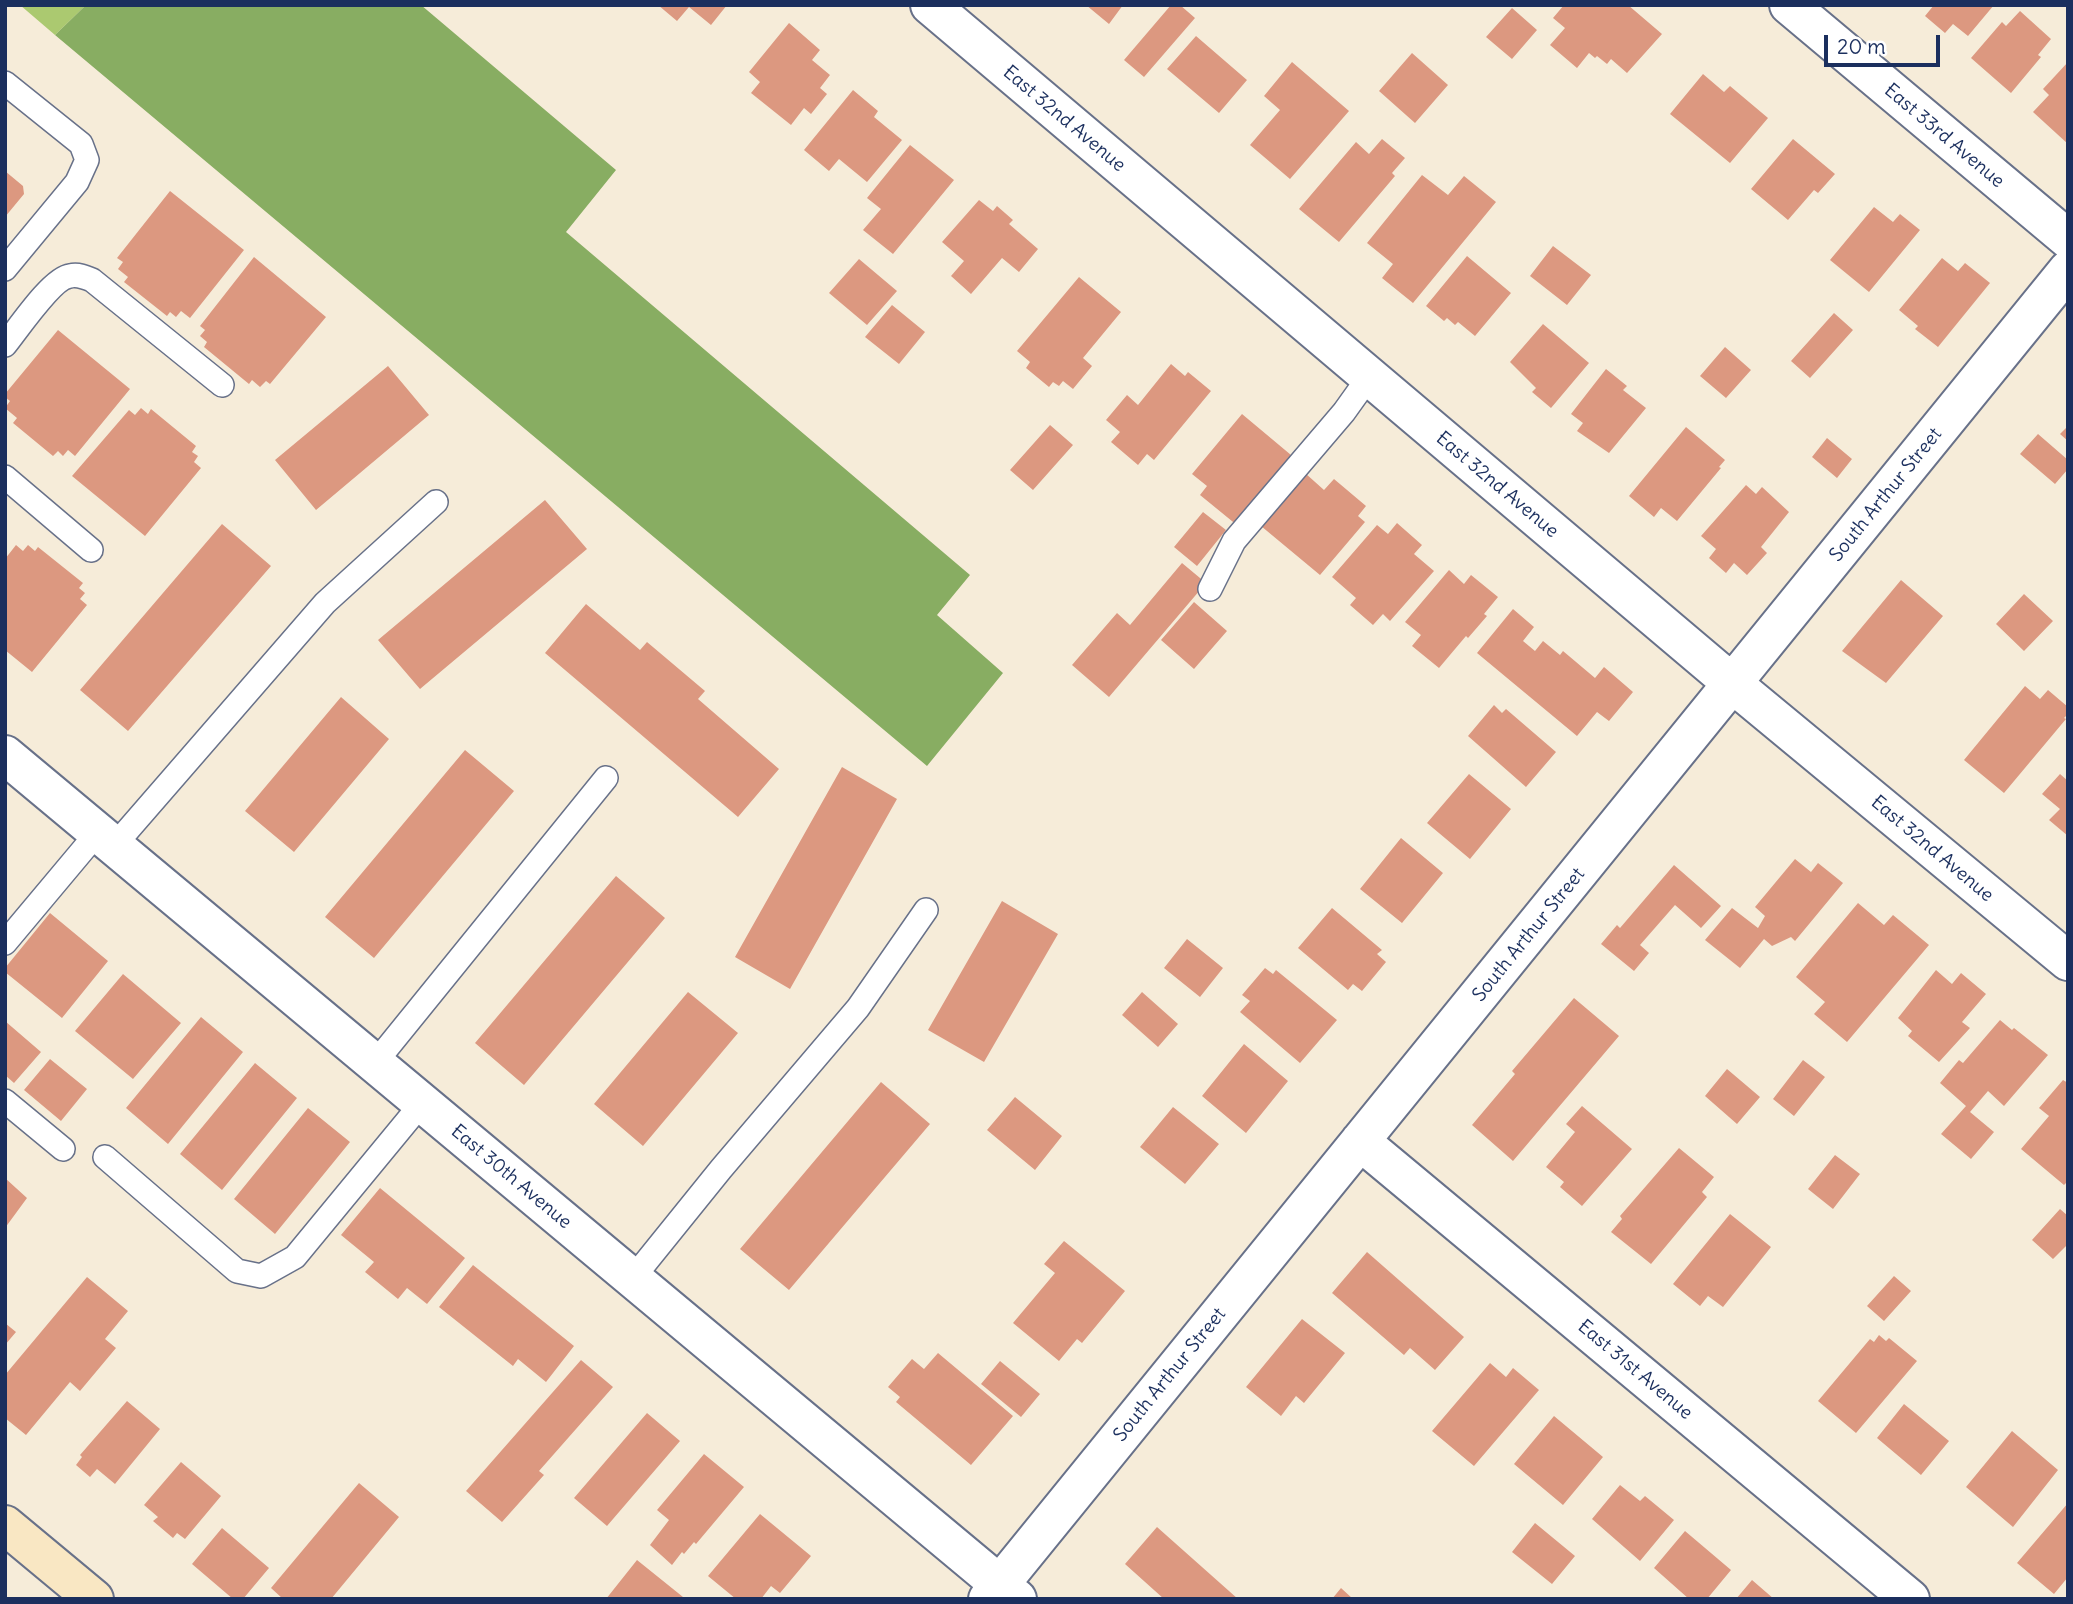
<!DOCTYPE html>
<style>
body{margin:0}
#map{position:relative;width:2073px;height:1604px;overflow:hidden;background:#f6ecd9;font-family:Delius,sans-serif}
canvas{display:block}
.frame{position:absolute;inset:0;border:7px solid #1b2f5e;pointer-events:none}
.scale{position:absolute;left:1824px;top:35px;width:116px;height:32px;box-sizing:border-box;border:4px solid #1b2f5e;border-top:0;padding-left:9px;font-size:21px;line-height:24px;white-space:nowrap;color:#1b2f5e;-webkit-text-stroke:5px #fff;paint-order:stroke}
</style>
<div id="map">
<canvas width="2073" height="1604"></canvas>
<div class="frame"></div>
<div class="scale">20 m</div>
</div>
<script>
const g = document.querySelector('canvas').getContext('2d');
g.lineJoin = 'round';
function paint(path, color) {
  g.fillStyle = color;
  g.fill(path, 'evenodd');
}
function trace(path, color, width, dash) {
  g.strokeStyle = color;
  g.lineWidth = width;
  g.lineCap = dash ? 'butt' : 'round';
  g.setLineDash(dash || []);
  g.stroke(path);
}
function drawText(font, color, halo, rows, align = 'center') {
  g.font = font + ' Delius,sans-serif';
  g.lineWidth = 7;
  g.setLineDash([]);
  g.textBaseline = 'middle';
  g.strokeStyle = halo;
  g.fillStyle = color;
  for (const [text, x, y, turn = 0] of rows) {
    g.save();
    g.translate(x, y);
    g.rotate((+turn || 0) * Math.PI / 180);
    g.textAlign = isNaN(turn) ? turn : align;
    if (halo) g.strokeText(text, 0, 0);
    g.fillText(text, 0, 0);
    g.restore();
  }
}
paint(new Path2D(`
 M20,5H86L55,35Z`), '#abc970');
paint(new Path2D(`
 M86,5H421L616,170L566,232L970,575L937,615L1003,673L927,766L55,35Z`), '#88ad62');
paint(new Path2D(`
 M658,5H727L711,25L689,7L677,21Z
 M1086,5H1123L1109,24Z
 M1171,5H1180L1195,18L1144,77L1124,60Z
 M1564,5H1628L1662,34L1627,73L1611,59L1607,64L1597,56L1595,58L1589,53L1577,68L1550,45L1565,28L1553,18Z
 M1934,5H1994L1968,36L1953,24L1945,33L1925,16Z
 M1512,8L1537,30L1512,59L1486,37Z
 M2020,11L2051,39L2038,55L2041,57L2011,93L1971,58L2002,22L2006,26Z
 M789,23L820,50L812,60L830,75L820,88L827,94L811,114L804,108L791,125L751,93L760,82L749,72Z
 M1196,36L1247,80L1219,113L1167,69Z
 M1412,53L1448,85L1415,123L1379,91Z
 M1292,62L1349,111L1290,179L1250,145L1280,110L1264,96Z
 M2068,62V144L2033,112L2049,95L2043,89Z
 M1703,74L1724,92L1730,86L1768,118L1730,163L1670,114Z
 M853,90L878,111L874,117L902,140L867,182L839,159L829,171L804,150Z
 M1382,139L1405,158L1392,173L1395,176L1339,242L1299,209L1356,142L1369,154Z
 M1793,139L1835,174L1818,193L1814,190L1788,220L1751,189Z
 M910,145L954,180L893,254L863,230L881,209L867,198Z
 M5,171L23,186L24,194L5,217Z
 M1422,175L1448,195L1464,176L1496,202L1413,303L1382,278L1393,264L1367,243Z
 M170,191L244,250L190,318L181,311L176,317L170,312L167,316L124,282L128,277L118,269L123,262L117,258Z
 M979,200L993,211L997,206L1013,220L1009,224L1038,249L1019,272L1002,258L971,294L951,276L964,261L942,242Z
 M1874,207L1893,222L1900,214L1920,230L1869,292L1830,260Z
 M1553,246L1591,275L1567,305L1530,276Z
 M1467,256L1511,293L1475,336L1458,322L1455,325L1447,318L1444,321L1426,306Z
 M254,257L326,317L270,384L266,381L260,387L252,380L249,384L204,347L207,342L200,336L205,330L200,326Z
 M1942,258L1958,271L1965,263L1990,283L1938,347L1915,329L1918,326L1899,310Z
 M859,259L897,291L867,325L829,293Z
 M1079,277L1121,312L1083,358L1092,366L1073,389L1063,381L1059,386L1053,382L1049,387L1026,368L1030,362L1017,351Z
 M892,305L925,332L899,364L865,337Z
 M1834,313L1853,330L1810,378L1791,361Z
 M1543,324L1589,363L1551,408L1532,392L1536,388L1510,362Z
 M58,330L130,389L75,456L68,450L63,456L58,451L53,456L13,423L17,418L5,408L10,401L5,397V394Z
 M1725,347L1751,370L1726,398L1700,376Z
 M1171,364L1185,376L1188,372L1211,391L1154,460L1147,454L1138,465L1111,442L1120,432L1106,420L1127,395L1138,405Z
 M388,366L429,415L316,510L275,460Z
 M1606,369L1627,386L1623,390L1646,408L1609,453L1577,431L1583,423L1571,414Z
 M141,408L148,414L151,409L196,446L192,452L198,456L194,462L201,468L145,536L72,476L129,410L135,415Z
 M1242,414L1291,455L1282,466L1286,469L1238,526L1200,495L1207,486L1192,474Z
 M1050,425L1073,445L1033,490L1010,470Z
 M2068,426V441L2060,434Z
 M1686,427L1725,460L1719,467L1721,468L1677,521L1661,508L1654,517L1629,496Z
 M2038,434L2068,460V469L2055,484L2020,454Z
 M1827,438L1852,459L1837,478L1812,457Z
 M1305,473L1324,490L1334,479L1366,506L1358,516L1365,522L1320,575L1261,526Z
 M1746,485L1756,494L1762,487L1789,512L1761,547L1767,553L1747,575L1734,563L1726,573L1709,558L1716,549L1701,536Z
 M545,500L587,549L420,689L378,640Z
 M1203,512L1226,530L1197,566L1174,547Z
 M1397,523L1422,545L1414,554L1434,571L1390,621L1383,614L1373,625L1350,605L1356,598L1332,577L1377,525L1388,534Z
 M222,524L271,566L128,731L80,690Z
 M16,545L23,551L28,545L35,551L38,547L83,583L79,588L85,593L80,599L87,605L32,672L5,650V559Z
 M1182,563L1206,583L1109,697L1072,665L1117,613L1130,625Z
 M1449,570L1464,584L1471,575L1498,597L1484,614L1487,616L1468,638L1466,636L1439,668L1412,646L1421,635L1405,622Z
 M1901,580L1943,616L1886,683L1842,651Z
 M2024,594L2053,621L2024,651L1996,624Z
 M1194,602L1227,631L1194,669L1161,640Z
 M586,604L640,650L647,642L705,691L698,699L779,769L738,817L545,653Z
 M1513,609L1534,627L1523,641L1535,651L1543,641L1560,655L1563,651L1595,678L1604,667L1633,692L1609,721L1597,712L1577,736L1477,653Z
 M2025,686L2040,699L2048,690L2068,707V714L2064,718L2066,719L2004,793L1964,760Z
 M341,697L389,739L294,852L245,811Z
 M1494,705L1502,713L1506,709L1556,752L1526,787L1468,736Z
 M465,750L514,791L374,958L325,917Z
 M842,767L897,799L790,989L735,957Z
 M1469,774L1511,809L1470,859L1427,823Z
 M2060,774L2068,781V836L2049,820L2060,809L2042,794Z
 M1401,838L1443,873L1402,923L1360,889Z
 M1795,859L1811,872L1818,863L1843,883L1795,941L1791,937L1772,946L1764,939L1740,968L1705,940L1732,908L1758,928L1765,916L1755,907Z
 M1674,865L1721,906L1701,928L1675,905L1640,945L1649,953L1634,971L1601,944L1617,925L1620,928Z
 M616,876L665,918L524,1085L475,1043Z
 M1002,901L1058,934L984,1062L928,1030Z
 M1858,903L1884,925L1893,915L1929,945L1847,1042L1814,1014L1825,1002L1796,977Z
 M1332,908L1382,950L1377,954L1386,962L1362,991L1353,984L1348,990L1298,948Z
 M50,913L108,961L62,1018L5,972V968Z
 M1187,939L1223,968L1200,997L1164,968Z
 M1265,968L1273,974L1276,970L1337,1020L1300,1063L1240,1012L1250,1001L1242,995Z
 M1936,970L1952,984L1961,973L1986,994L1962,1022L1970,1028L1939,1062L1908,1036L1912,1031L1898,1018Z
 M123,974L181,1023L133,1079L75,1031Z
 M688,992L738,1033L643,1146L594,1104Z
 M1142,992L1178,1024L1158,1047L1122,1015Z
 M1574,998L1619,1036L1513,1161L1472,1125L1515,1074L1512,1071Z
 M201,1017L243,1052L168,1144L126,1108Z
 M2000,1020L2012,1030L2014,1028L2048,1055L2004,1106L1988,1091L1970,1112L1994,1132L1971,1159L1941,1134L1966,1106L1940,1083L1959,1060L1963,1063Z
 M5,1021L41,1052L14,1083L5,1075Z
 M1244,1044L1288,1081L1246,1133L1202,1096Z
 M50,1059L87,1089L61,1121L24,1090Z
 M1803,1060L1825,1077L1794,1116L1773,1099Z
 M255,1063L297,1098L222,1190L180,1154Z
 M1727,1069L1760,1097L1737,1124L1705,1096Z
 M2063,1080L2068,1083V1181L2064,1185L2021,1149L2049,1116L2039,1108Z
 M881,1082L930,1124L789,1290L740,1249Z
 M1015,1097L1062,1136L1035,1170L987,1130Z
 M1582,1106L1632,1149L1582,1206L1560,1187L1564,1182L1546,1167L1575,1132L1566,1124Z
 M1173,1107L1219,1144L1185,1184L1140,1147Z
 M308,1108L350,1142L275,1234L234,1199Z
 M1679,1148L1714,1177L1702,1192L1707,1197L1651,1264L1611,1232L1622,1219L1620,1216Z
 M1835,1155L1860,1174L1833,1209L1808,1189Z
 M5,1178L27,1198L5,1228Z
 M380,1188L465,1258L427,1304L407,1288L398,1299L365,1272L374,1262L341,1235Z
 M2060,1209L2068,1216V1244L2053,1259L2032,1240Z
 M1730,1214L1771,1247L1723,1307L1708,1296L1700,1306L1673,1284Z
 M1064,1241L1125,1291L1082,1343L1077,1339L1059,1361L1013,1323L1055,1273L1044,1264Z
 M1367,1252L1464,1337L1435,1370L1410,1348L1404,1355L1332,1293Z
 M473,1265L574,1346L546,1382L518,1359L513,1366L439,1307Z
 M1894,1276L1911,1291L1884,1321L1867,1306Z
 M87,1277L128,1311L105,1339L116,1348L80,1391L70,1382L26,1435L5,1418V1375Z
 M1302,1319L1345,1353L1304,1403L1296,1396L1281,1416L1246,1387Z
 M5,1323L16,1332L5,1345Z
 M1879,1335L1886,1341L1889,1338L1917,1361L1856,1433L1818,1401L1870,1339L1874,1342Z
 M938,1353L1013,1416L971,1465L896,1402L900,1397L888,1387L912,1359L924,1369Z
 M581,1360L613,1387L539,1471L544,1475L502,1522L466,1491Z
 M1000,1361L1040,1394L1021,1417L981,1384Z
 M1490,1363L1506,1377L1513,1368L1539,1390L1474,1466L1432,1431Z
 M127,1401L160,1429L115,1484L97,1469L90,1477L76,1465L82,1457L80,1455Z
 M1904,1404L1949,1441L1921,1475L1877,1438Z
 M647,1413L680,1441L607,1526L574,1498Z
 M1554,1416L1603,1457L1563,1505L1514,1464Z
 M2012,1431L2058,1470L2013,1527L1966,1487Z
 M704,1454L744,1487L696,1544L694,1542L684,1554L682,1552L672,1565L650,1545L669,1520L657,1510Z
 M181,1462L221,1496L185,1539L177,1533L173,1538L153,1521L158,1517L144,1505Z
 M359,1483L399,1517L331,1599H283L271,1588Z
 M1620,1485L1640,1501L1645,1496L1674,1520L1640,1561L1592,1519Z
 M2068,1503V1577L2054,1594L2017,1563Z
 M760,1514L811,1556L780,1593L771,1586L761,1599H736L708,1576Z
 M1535,1523L1575,1556L1552,1584L1512,1552Z
 M1157,1527L1238,1599H1164L1125,1564Z
 M222,1528L269,1568L243,1599H233L192,1564Z
 M1685,1531L1731,1570L1707,1599H1689L1654,1568Z
 M637,1560L683,1597L682,1599H606Z
 M1752,1580L1774,1599H1736Z
 M1341,1588L1353,1599H1332Z`), '#dc9880');
const service = new Path2D(`
 M5,83L81,144L87,160L77,182L5,269
 M5,345C18,329 52,278 70,276C78,274 85,277 92,280L222,385
 M5,477L91,550
 M1210,589L1234,541L1344,412L1369,377
 M114,846L325,603L436,502
 M5,943L98,832
 M375,1063L606,778
 M5,1101L63,1149
 M105,1157L237,1271L261,1276L295,1257L422,1103
 M633,1278L721,1169L858,1008L926,910`);
const minor = new Path2D(`
 M930,5L1733,684L2068,961
 M1789,5L2068,239
 M5,755L1017,1599
 M1360,1141L1910,1599
 M988,1599L2068,270`);
const secondary = new Path2D(`
 M5,1525L94,1599`);
trace(service, '#687189', 26);
trace(minor, '#687189', 42);
trace(secondary, '#687189', 42);
trace(service, '#fff', 23);
trace(minor, '#fff', 38);
trace(secondary, '#f9e7c3', 38);
drawText('19px', '#1b2f5e', '#fff', [
 ["East 32nd Avenue",1064,119,40],
 ["East 33rd Avenue",1944,136,40],
 ["East 32nd Avenue",1497,485,40],
 ["South Arthur Street",1886,495,-51],
 ["East 32nd Avenue",1932,849,40],
 ["South Arthur Street",1529,935,-51],
 ["East 30th Avenue",511,1177,40],
 ["East 31st Avenue",1635,1370,40],
 ["South Arthur Street",1170,1375,-51]
]);
</script>
